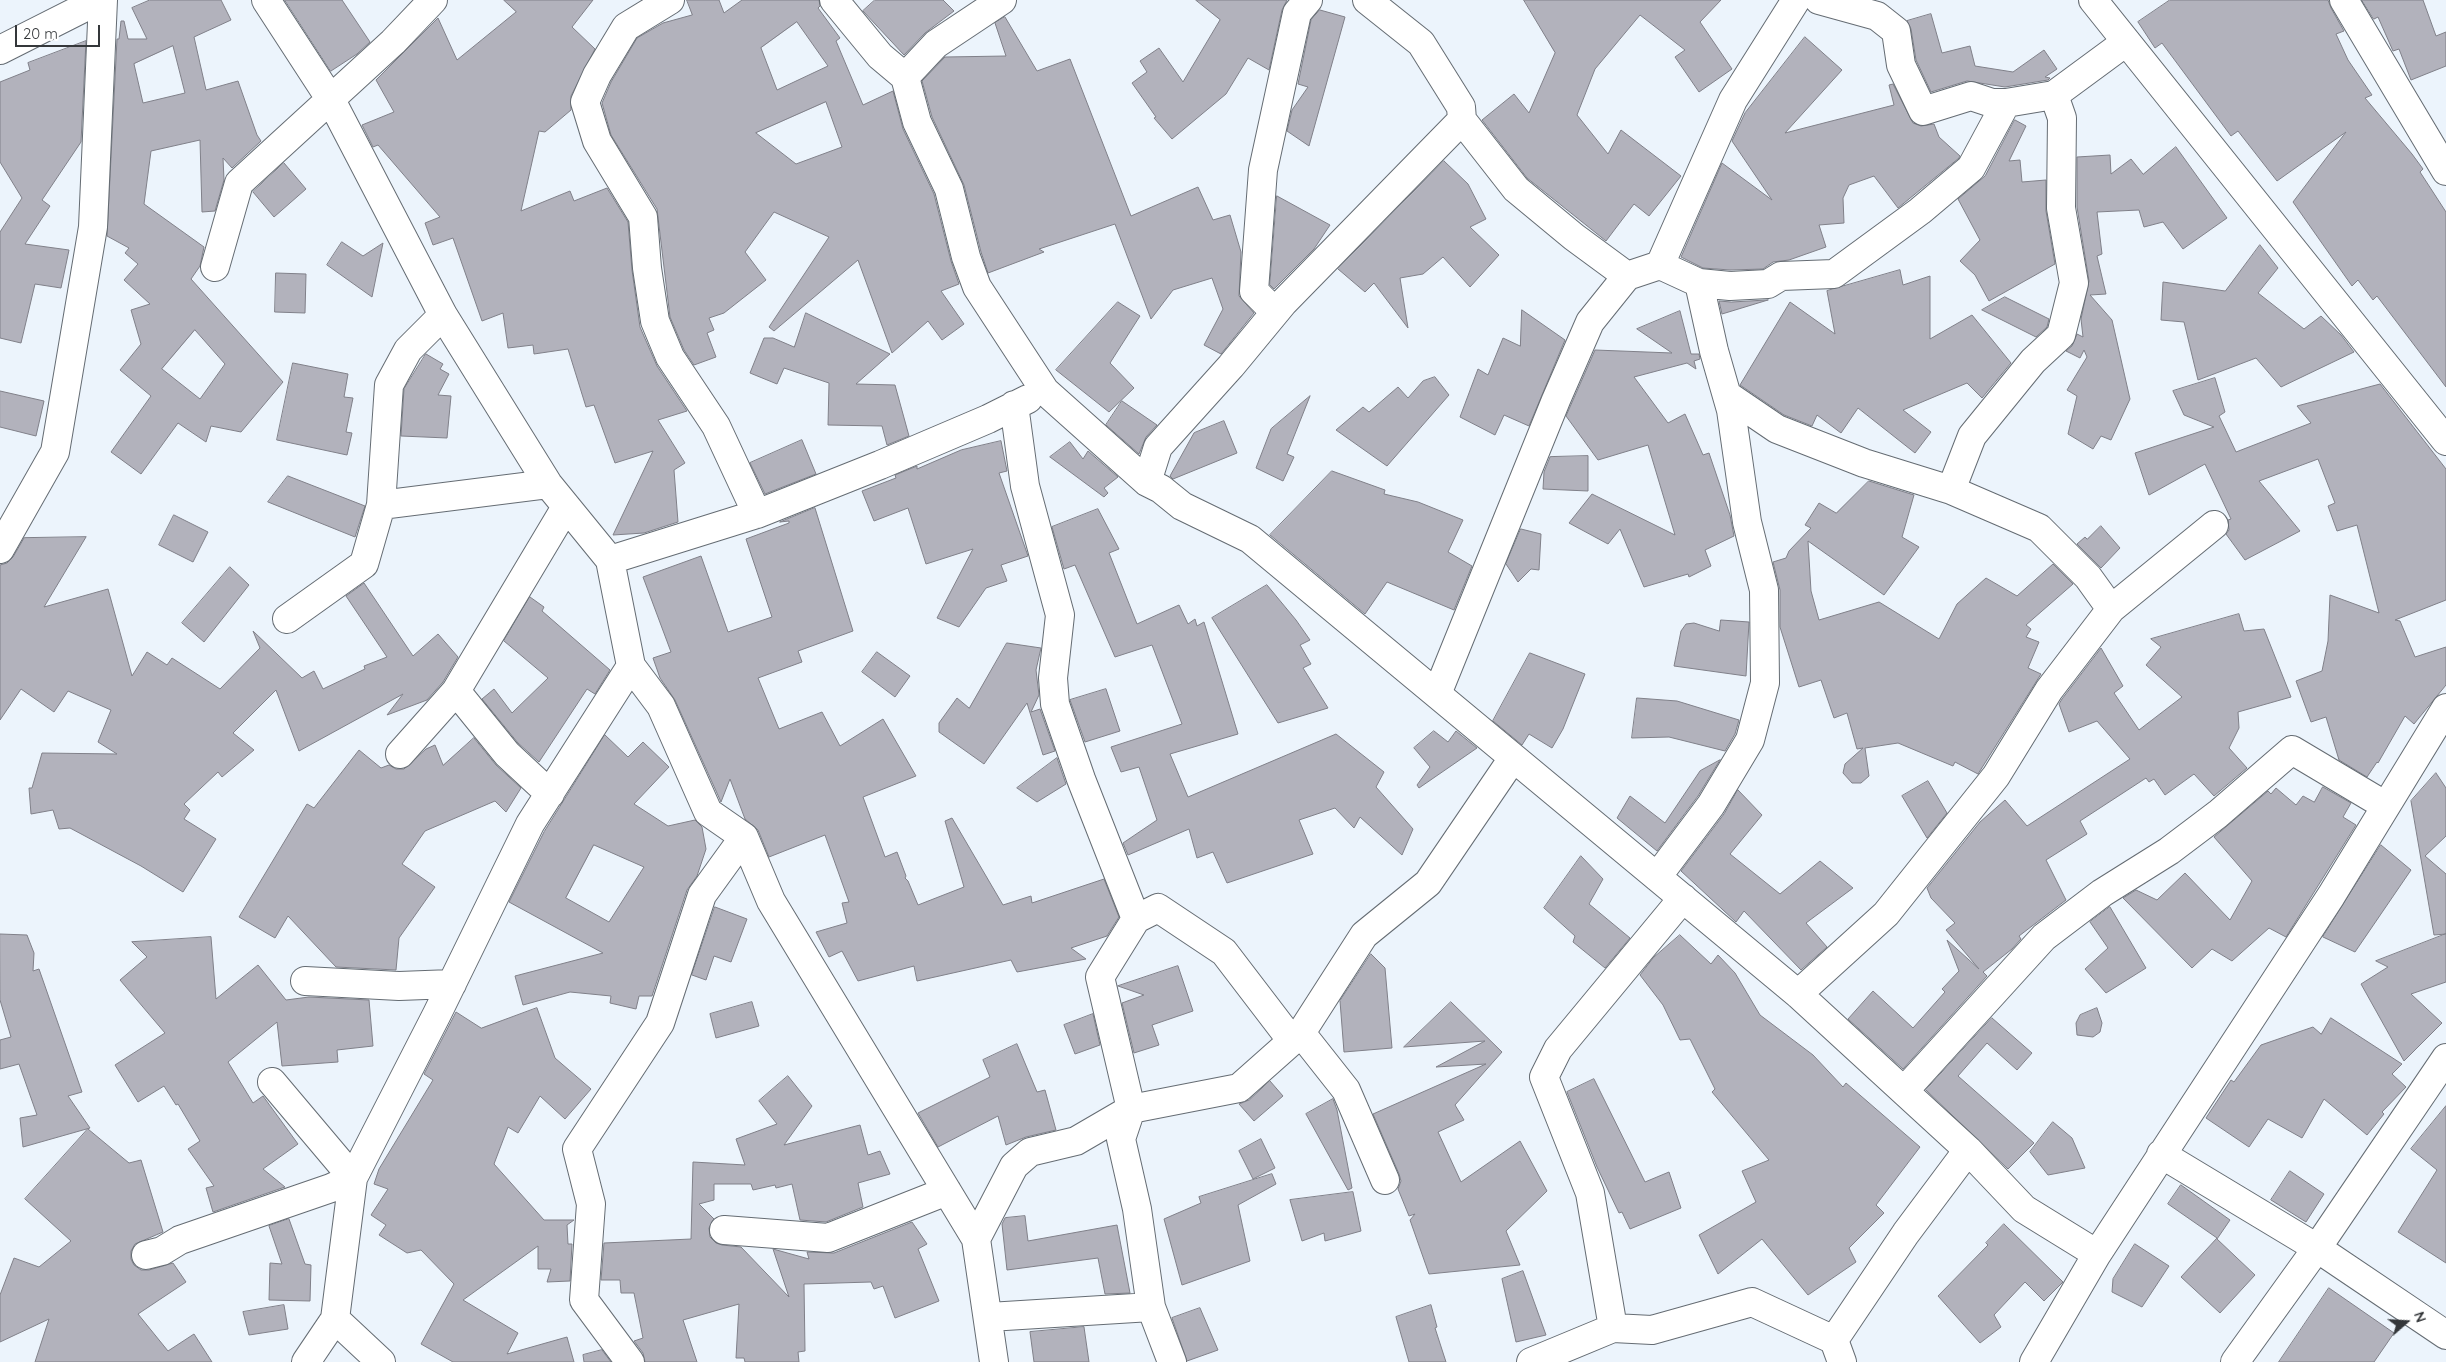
<!DOCTYPE html>
<style>
body{margin:0}
#map{position:relative;width:2446px;height:1362px;overflow:hidden;background:#ecf4fc;font-family:Quicksand,sans-serif}
canvas{display:block}
.north{position:absolute;left:2381px;top:1297px;width:50px;height:50px;-webkit-text-stroke:4px #fff;paint-order:stroke;rotate:71deg;font-size:14px;font-weight:700;line-height:20px;text-align:center;color:#34373a}
.north::after{content:'';display:block;margin:auto;width:18px;height:22px;background:#34373a;clip-path:polygon(50% 0,100% 100%,50% 72%,0 100%)}
.scale{position:absolute;left:15px;top:25px;width:85px;height:22px;box-sizing:border-box;border:2px solid #34373a;border-top:0;padding-left:6px;font-size:15px;line-height:18px;white-space:nowrap;color:#34373a;-webkit-text-stroke:4px #fff;paint-order:stroke}
</style>
<div id="map">
<canvas width="2446" height="1362"></canvas>
<div class="north">N</div>
<div class="scale">20 m</div>
</div>
<script>
const g = document.querySelector('canvas').getContext('2d');
g.lineJoin = 'round';
function paint(path, color) {
  g.fillStyle = color;
  g.fill(path, 'evenodd');
}
function trace(path, color, width, dash) {
  g.strokeStyle = color;
  g.lineWidth = width;
  g.lineCap = dash ? 'butt' : 'round';
  g.setLineDash(dash || []);
  g.stroke(path);
}
const building = new Path2D(`
 M150,0H221L231,20L194,37L206,90L238,81L257,135L261,141L232,168L223,158L224,180L215,211L202,212L200,140L151,151L144,204L204,247L200,266L191,279L283,382L241,432L211,426L206,442L178,423L141,474L111,452L151,396L120,370L141,344L131,310L150,304L124,280L138,264L125,253L129,248L107,236L117,39H119L121,21H124L128,39H147L132,8ZM173,46L185,93L143,103L134,64ZM195,330L225,364L200,399L162,369Z
 M285,0H342L370,42L357,54L331,71Z
 M504,0H593L572,27L595,49L571,96V110L545,132L539,131L521,211L570,191L574,201L607,188L628,222L632,270L640,327L657,366L687,411L658,420L685,463L674,470L678,522L644,533L613,535L653,451L615,463L594,405L586,407L568,349L534,354L533,345L508,348L503,313L482,321L453,238L433,245L425,223L440,217L378,145L373,147L362,125L394,112L376,80L438,18L457,60L516,12Z
 M687,0H719L724,13L742,0H819L820,6L818,8L840,38L836,41L863,105L893,91L903,129L934,194L951,261L959,284L941,291L964,324L942,340L928,321L892,353L858,260L774,331L769,327L829,237L774,212L745,252L766,280L724,313L709,318L714,330L707,333L716,357L694,365L684,350L670,317L657,209L611,135L602,103L611,82L637,38L663,23L692,15ZM797,22L828,66L777,90L761,48ZM826,102L842,147L796,164L756,133Z
 M875,0H943L954,11L925,33L904,55L863,11Z
 M1196,0H1287L1282,10L1269,70L1248,58L1226,94L1172,139L1154,118L1156,117L1132,83L1147,72L1140,61L1159,48L1183,82L1220,20Z
 M1524,0H1721L1700,22L1732,69L1699,92L1675,57L1685,50L1640,15L1595,69L1577,115L1608,154L1621,130L1681,176L1649,216L1634,204L1606,241L1527,178L1482,120L1514,94L1529,113L1555,53Z
 M2170,0H2328L2331,8L2344,31L2336,34L2348,60L2372,95L2365,98L2412,154L2423,169L2420,172L2446,212V387L2377,296L2373,300L2358,280L2352,286L2293,202L2346,132L2277,181L2238,131L2231,136L2162,43L2155,48L2138,22Z
 M2362,0H2423L2436,36L2446,32V66L2411,80L2399,49L2393,51L2378,17L2374,19Z
 M1320,10L1345,17L1309,146L1287,131L1292,110L1308,87L1298,84L1311,20Z
 M1931,14L1942,53L1970,46L1975,66L2013,72L2044,50L2057,69L2045,77L2050,78L2048,80L2005,87L1967,81L1931,92L1916,60L1911,29L1907,21Z
 M1005,17L1037,71L1070,59L1131,216L1198,187L1213,220L1230,215L1241,252L1239,296L1254,313L1221,354L1204,345L1223,309L1212,278L1173,290L1151,319L1115,224L1039,249L1044,252L988,273L981,252L964,185L932,117L922,81L945,57L1006,56L995,23Z
 M1805,37L1842,70L1785,133L1894,105L1889,85L1893,84L1913,123L1921,126L1934,124L1939,137L1960,156L1959,158L1898,208L1874,176L1849,185L1843,198L1844,223L1819,225L1826,247L1789,260L1773,262L1763,269L1730,270L1703,268L1681,257L1722,163L1772,200L1732,141L1745,113Z
 M86,41L81,142L42,200L50,206L25,244L69,250L61,288L35,284L21,343L0,338V232L22,198L0,162V82L30,70L28,63Z
 M2015,120L2026,126L2009,161L2020,160L2022,182L2046,180V211L2055,264L1989,301L1975,275L1960,261L1980,240L1958,199L1985,176Z
 M2176,147L2227,218L2183,249L2163,222L2144,227L2139,210L2097,212L2102,254L2097,256L2106,294L2090,295L2112,320L2130,399L2111,440L2101,436L2093,449L2068,434L2077,396L2067,390L2087,357L2084,350L2080,358L2066,351L2072,346L2077,334L2083,337L2081,319L2089,281L2077,207V157L2110,155L2111,174L2131,159L2143,174Z
 M1444,161L1468,184L1486,219L1470,227L1499,255L1470,287L1443,257L1423,274L1400,278L1408,328L1374,283L1365,292L1338,269Z
 M284,163L306,189L274,217L253,192Z
 M1277,196L1330,225L1314,249L1274,289L1270,285Z
 M342,242L363,256L383,243L372,297L327,265Z
 M2260,245L2278,268L2258,293L2304,329L2321,316L2341,335L2354,352L2281,387L2256,358L2198,380L2184,322L2161,320L2163,282L2225,291Z
 M1900,270L1903,285L1930,276V339L1972,315L2011,363L1982,398L1967,383L1903,410L1931,432L1915,453L1858,408L1841,433L1817,415L1812,426L1784,415L1740,385L1790,302L1835,334L1827,291Z
 M276,273L306,274L305,313L275,312Z
 M2005,297L2049,319L2047,327L2036,337L1982,310Z
 M1768,300L1722,314L1719,301L1731,302Z
 M1118,302L1140,316L1110,363L1134,388L1109,412L1056,370Z
 M1522,310L1565,340L1529,426L1504,415L1495,435L1460,417L1478,369L1488,375L1503,338L1520,346Z
 M1680,311L1691,354H1699L1700,359L1694,361L1696,369L1687,363L1634,377L1668,423L1685,414L1703,455L1709,453L1730,515L1734,536L1705,550L1711,566L1689,577L1688,574L1644,587L1620,529L1608,544L1569,523L1592,494L1675,535L1648,445L1598,460L1566,416L1595,350L1672,353L1637,329Z
 M806,313L890,354L856,384L895,385L909,436L887,445L882,426L828,425L829,383L784,368L777,384L750,373L764,338H773L794,347Z
 M426,354L443,364L440,369L449,374L438,395L451,396L447,438L401,436L404,389Z
 M293,363L348,374L344,397L353,398L346,432L352,433L347,455L277,440Z
 M1435,377L1449,395L1387,466L1336,430L1363,407L1369,412L1398,387L1408,398L1423,381Z
 M2215,378L2225,412L2219,416L2236,452L2311,423L2297,406L2380,384L2446,469V600L2395,620L2400,621L2415,657L2446,647V685L2414,724L2405,716L2378,763L2377,762L2367,777L2339,760L2326,717L2311,722L2296,681L2322,671L2328,641L2330,595L2379,613L2357,525L2337,531L2328,506L2335,503L2318,459L2259,481L2300,531L2245,560L2226,534L2229,530L2228,520L2231,519L2205,464L2149,495L2135,453L2214,427L2184,415L2173,391Z
 M0,391L44,401L36,436L0,427Z
 M1310,396L1287,454L1294,457L1283,481L1256,468L1271,429Z
 M1122,401L1157,425L1146,437L1139,454L1106,425Z
 M1224,421L1237,453L1173,479L1170,476L1194,433Z
 M802,440L816,474L765,494L750,463Z
 M1001,441L1007,471L999,473L1028,556L1001,565L1007,581L986,588L959,627L937,618L973,549L926,564L908,508L874,521L862,491L896,478L895,475L917,466V469L961,450Z
 M1070,442L1083,459L1088,451L1118,477L1104,488L1108,493L1104,497L1050,457Z
 M1588,456V491L1543,489L1544,472L1550,457Z
 M1332,471L1385,490L1384,494L1418,502L1463,520L1448,552L1472,566L1454,610L1387,582L1365,614L1270,535Z
 M288,476L365,506L355,537L268,502Z
 M1869,481L1914,495L1902,537L1919,547L1884,595L1808,541L1811,591L1819,620L1879,602L1939,639L1957,604L1986,578L2017,596L2053,564L2073,584L2026,625L2031,629L2026,637L2039,642L2028,668L2041,674L1978,774L1955,762L1953,766L1898,743L1865,748L1869,776L1861,783H1852L1843,773L1845,764L1863,748L1857,749L1847,713L1834,718L1821,680L1799,687L1780,627V590L1773,562L1786,558L1789,551L1811,528L1805,525L1819,503L1836,513Z
 M815,508L853,631L798,651L802,662L758,678L779,729L822,712L840,746L883,719L916,776L863,797L885,857L897,852L906,876L905,878L908,881L918,905L964,887L945,821L952,818L1003,905L1031,896L1032,903L1104,879L1119,917L1107,936L1071,948L1086,959L1017,972L1011,960L917,981L914,966L858,981L842,951L829,957L816,932L847,923L842,903L849,902L825,835L769,857L758,830L745,819L730,779L721,802L675,700L660,678L653,658L671,652L643,577L701,556L728,632L772,617L746,539L789,523V521L780,522Z
 M1098,509L1119,549L1109,553L1137,624L1179,605L1188,624L1195,619L1197,626L1204,622L1238,734L1170,754L1188,797L1336,734L1384,772L1376,787L1413,829L1402,855L1360,817L1354,828L1335,808L1299,820L1313,854L1227,883L1213,852L1197,858L1189,829L1128,855L1123,843L1157,820L1139,767L1121,772L1111,747L1182,724L1152,645L1115,657L1075,565L1064,569L1052,527Z
 M174,515L208,532L193,562L159,545Z
 M2101,526L2120,548L2101,568L2077,544L2085,537L2087,539Z
 M1521,529L1541,534L1539,570L1531,569L1518,582L1506,564Z
 M86,537L44,607L108,589L132,676L147,652L167,665L172,658L220,689L260,648L253,631L302,678L314,671L323,689L365,669L364,666L387,657L346,596L364,583L413,656L438,634L458,657L443,682L427,700L387,715L403,694L299,751L276,690L233,733L254,750L222,777L218,772L184,804L190,810L184,819L216,839L183,892L141,866L70,828L59,829L53,810L31,814L29,788H32L42,753L117,754L98,742L111,710L68,691L54,712L21,689L0,720V565L7,563L13,557L24,538Z
 M230,567L249,585L204,642L182,623Z
 M1267,585L1296,620L1310,640L1300,645L1311,664L1303,668L1328,708L1278,723L1212,618Z
 M530,597L544,607L542,611L610,670L595,694L587,689L539,762L518,743L482,699L494,689L512,713L548,678L504,641Z
 M2239,614L2244,631L2264,629L2291,697L2238,712L2239,728L2229,748L2247,768L2214,796L2194,774L2165,795L2154,779L2149,782L2146,778L2080,821L2087,834L2046,860L2066,900L2019,936L2021,939L2012,949L1983,972L1987,976L1903,1069L1848,1019L1873,991L1913,1028L1945,992L1942,989L1959,971L1947,940L1979,969L1946,930L1955,923L1931,898L1927,888L1980,822L2005,800L2027,826L2130,759L2097,721L2069,732L2059,704L2062,699L2101,648L2123,686L2114,693L2139,730L2182,697L2146,665L2161,647L2151,639Z
 M1721,620L1749,622L1746,676L1674,666L1681,631L1686,624L1694,623L1719,631Z
 M1007,643L1041,648L1036,670L1039,695L1031,712L1040,709L1055,751L1043,755L1027,703L984,764L939,732V723L957,698L969,708Z
 M877,652L910,676L895,697L862,672Z
 M1530,653L1585,674L1563,729L1552,748L1529,734L1522,745L1493,721Z
 M1106,689L1120,731L1085,742L1070,700Z
 M1637,698L1677,701L1739,720L1735,734L1725,751L1669,737L1632,738Z
 M1434,731L1448,742L1456,731L1477,748L1419,788L1417,785L1430,767L1414,748Z
 M605,735L628,757L643,742L669,767L634,804L668,826L695,820L702,827L706,849L697,876L687,890L652,996H639L636,1009L610,1003L611,996L570,992L523,1005L515,976L603,953L509,902L544,832ZM594,845L644,867L609,922L566,898Z
 M474,738L496,765L521,788L506,812L495,801L425,831L402,864L435,887L399,938L396,970L336,967L288,916L275,938L239,917L307,804L314,808L359,750L381,768L389,765L396,769H404L426,749L435,745L443,765Z
 M1057,758L1066,784L1037,802L1017,788Z
 M1720,760L1698,796L1657,851L1617,818L1630,796L1665,823L1700,771Z
 M2436,773L2446,788V836L2425,856L2446,874V934L2434,935L2411,801Z
 M1928,781L1947,813L1927,838L1902,796Z
 M2323,787L2351,803L2343,817L2356,825L2286,937L2269,928L2232,961L2212,949L2192,968L2123,898L2136,890L2157,900L2185,873L2230,920L2252,881L2214,837L2268,791L2271,794L2276,788L2296,805L2303,796L2314,802Z
 M1738,790L1762,815L1730,854L1780,894L1820,861L1853,888L1806,923L1827,947L1801,970L1744,911L1736,922L1681,871L1724,814Z
 M2381,845L2411,870L2355,952L2323,937Z
 M1581,856L1603,879L1589,904L1630,938L1605,968L1573,942L1575,936L1544,908Z
 M715,907L747,919L731,962L714,956L706,980L692,975Z
 M2110,907L2146,968L2106,993L2085,969L2108,948L2090,922Z
 M0,934L27,935L34,953L33,971L39,969L82,1092L68,1096L90,1128L23,1147L20,1118L37,1115L19,1064L0,1069V1040L11,1037L0,1000Z
 M2446,934V982L2411,994L2442,1023L2404,1061L2361,984L2388,967L2376,961Z
 M1680,935L1711,964L1718,955L1735,973L1760,1015L1813,1055L1843,1087L1846,1083L1920,1147L1876,1205L1884,1213L1849,1248L1856,1262L1808,1295L1762,1239L1718,1274L1699,1235L1756,1202L1742,1171L1769,1160L1712,1092L1715,1089L1690,1039L1680,1040L1663,1005L1640,975L1653,958Z
 M211,937L216,999L258,965L286,1000L309,997L369,1000L373,1046L337,1050L338,1062L282,1066L277,1022L228,1062L253,1103L263,1096L298,1144L263,1169L285,1187L213,1212L206,1188L214,1186L188,1149L200,1141L178,1104L176,1105L164,1086L138,1102L115,1065L165,1033L120,980L147,957L132,942Z
 M1371,954L1385,968L1392,1048L1344,1052L1340,1001Z
 M1178,966L1193,1011L1152,1025L1159,1045L1134,1053L1122,1003L1144,995L1118,986Z
 M752,1002L759,1026L716,1038L710,1014Z
 M1451,1002L1502,1052L1455,1105L1464,1120L1438,1132L1461,1182L1520,1141L1547,1191L1506,1231L1520,1265L1429,1274L1410,1220L1415,1214L1409,1216L1398,1189L1401,1181L1399,1174L1373,1114L1486,1064L1436,1067L1485,1041L1404,1047Z
 M537,1008L555,1058L591,1089L565,1119L540,1096L518,1133L508,1127L494,1164L544,1220H574L567,1225L568,1244H572L570,1281L547,1282L551,1269H538V1246L463,1300L518,1333L507,1354L567,1337L574,1362H453L421,1344L454,1284L421,1250L407,1253L379,1235L386,1225L371,1215L388,1189L374,1184L379,1169L433,1080L424,1074L456,1012L481,1028Z
 M2097,1008L2102,1023L2100,1032L2093,1037L2077,1035L2076,1023L2080,1015Z
 M1093,1014L1100,1045L1075,1054L1064,1025Z
 M1992,1018L2032,1053L2017,1070L1987,1043L1958,1076L2034,1143L2008,1169L1926,1090Z
 M2331,1018L2402,1064L2392,1074L2406,1087L2382,1112L2384,1114L2367,1135L2324,1099L2302,1138L2268,1119L2249,1147L2206,1118L2231,1080L2234,1082L2261,1045L2313,1027L2321,1034Z
 M1017,1044L1037,1092L1045,1090L1056,1130L1026,1137L1006,1145L998,1116L938,1147L918,1113L990,1077L983,1060Z
 M788,1076L812,1106L784,1145L860,1125L868,1155L880,1151L890,1174L858,1183L863,1207L826,1222L800,1220L792,1184L776,1188L775,1185L753,1190L751,1184H714V1200L699,1204L714,1219L709,1228L710,1237L716,1243L722,1245L741,1247L789,1297L773,1249L809,1259L807,1252L834,1253L912,1222L927,1244L918,1249L939,1301L895,1318L883,1286L874,1289L871,1282L804,1284L805,1351L798,1352L799,1362H745L744,1358H736L739,1304L683,1320L697,1362H645L643,1353L634,1341L643,1338L634,1293H621L620,1280H601L604,1243L691,1239L693,1162L745,1165L736,1139L777,1124L759,1101Z
 M1594,1079L1645,1182L1669,1172L1681,1208L1630,1229L1622,1212L1619,1213L1597,1167L1567,1092Z
 M1270,1081L1283,1096L1254,1121L1239,1104L1249,1100Z
 M1333,1099L1337,1110L1352,1188L1348,1190L1306,1114Z
 M2446,1106V1263L2398,1232L2437,1170L2411,1149Z
 M2053,1122L2072,1138L2085,1168L2048,1175L2030,1152Z
 M88,1129L129,1163L141,1160L163,1232L135,1244L131,1251V1259L134,1265L141,1270H149L173,1263L186,1282L138,1314L168,1351L194,1334L212,1362H35L49,1319L0,1342V1295L14,1258L39,1267L71,1241L25,1199Z
 M1261,1139L1275,1168L1253,1179L1239,1151Z
 M2290,1171L2324,1194L2306,1222L2271,1200Z
 M1272,1174L1276,1184L1238,1205L1250,1261L1182,1285L1164,1219L1201,1203L1199,1197Z
 M2181,1185L2230,1220L2217,1239L2255,1275L2220,1313L2181,1277L2217,1238L2168,1204Z
 M1353,1192L1361,1231L1325,1241L1324,1233L1302,1241L1290,1200Z
 M1025,1216L1028,1241L1117,1225L1130,1293L1105,1294L1098,1258L1007,1270L1002,1224L1005,1218Z
 M289,1219L305,1264L311,1265L310,1301L269,1300L270,1263L282,1264L269,1226Z
 M2004,1224L2063,1282L2044,1301L2025,1282L1994,1315L2001,1327L1980,1343L1938,1296L1988,1245L1986,1243Z
 M2135,1244L2169,1266L2142,1307L2112,1292L2113,1279Z
 M1523,1271L1546,1335L1516,1342L1502,1279Z
 M2329,1288L2394,1333L2374,1362H2279Z
 M284,1305L288,1329L249,1335L243,1312Z
 M1431,1305L1437,1327L1435,1328L1446,1362H1409L1396,1317Z
 M1200,1308L1218,1350L1187,1361L1172,1318Z
 M1084,1327L1089,1362H1034L1030,1332Z
 M602,1350L611,1362H584L583,1355Z`);
paint(building, '#b2b2bc');
trace(building, '#808089', 1);
const street = new Path2D(`
 M266,0L331,100L443,315L548,484L610,560L631,666L661,706L708,812L744,837L771,901L976,1239L994,1362
 M670,0L626,27L597,75L585,102L597,141L643,217L647,268L655,321L670,357L716,426L757,514
 M834,0L880,56L905,77L917,122L949,189L966,257L977,287L1045,391L1147,482L1161,489L1182,506L1250,539L1798,994L1968,1150L2024,1209L2097,1254
 M1367,0L1421,43L1461,107L1462,120L1516,189L1574,237L1627,276L1660,265L1699,283L1730,286L1768,284L1781,276L1834,274L1920,211L1971,168L2006,103L2054,95L2126,42
 M1819,0L1877,16L1896,31L1901,65L1923,111L1971,96L1992,103H2006
 M2344,0L2446,171
 M0,50L99,0
 M905,77L936,44L1002,0
 M1660,265L1733,100L1796,0
 M215,267L239,183L393,42L433,0
 M1275,312L1254,291L1263,170L1297,13L1308,0
 M1727,395L1777,429L1864,463L1951,490L2039,528L2088,577L2111,609
 M1014,405L1025,486L1060,615L1053,678L1055,704L1081,779L1136,919L1100,977L1131,1109L1121,1139L1137,1209L1151,1307L1172,1362
 M1147,482L1158,447L1231,366L1283,303L1462,120
 M1951,490L1972,436L2033,361L2061,335L2074,283L2061,208L2062,118L2054,95
 M381,505L548,484
 M0,549L55,452L93,227L103,0
 M610,560L757,514L880,465L988,419L1028,399
 M287,619L364,564L381,505L389,385L408,350L443,315
 M456,691L507,754L550,794
 M1437,694L1556,400L1590,322L1627,276
 M400,754L456,691L566,507
 M1657,877L1711,805L1750,740L1765,683L1764,590L1747,522L1731,410L1714,351L1699,283
 M1136,919L1158,908L1224,952L1292,1041
 M305,981L399,986L452,984
 M1798,994L1886,914L1996,776L2049,690L2111,609L2214,525
 M1301,1033L1346,1090L1385,1180
 M1904,1091L2044,937L2102,893L2169,851L2218,814L2292,750L2386,806
 M2161,1154L2317,1248L2446,1335
 M724,1230L828,1238L947,1191
 M976,1239L1014,1166L1030,1152L1076,1141L1131,1109L1239,1088L1301,1033L1364,935L1428,883L1513,758
 M146,1255L162,1251L180,1240L331,1188L353,1178L272,1082
 M989,1317L1151,1307
 M335,1319L381,1362
 M1613,1328L1590,1193L1544,1077L1558,1049L1683,898
 M306,1362L335,1319L353,1178L437,1014L530,824L631,666
 M630,1362L584,1300L591,1204L577,1149L660,1023L702,895L744,837
 M1531,1362L1613,1328L1652,1330L1752,1302L1834,1340
 M1842,1362L1834,1340L1906,1233L1968,1150
 M2034,1362L2097,1254L2331,896L2446,708
 M2235,1362L2317,1248L2446,1058`);
const secondary = new Path2D(`
 M2093,0L2446,441`);
trace(street, '#656c73', 30);
trace(secondary, '#656c73', 30);
trace(street, '#fff', 28);
trace(secondary, '#fff', 28);
</script>
